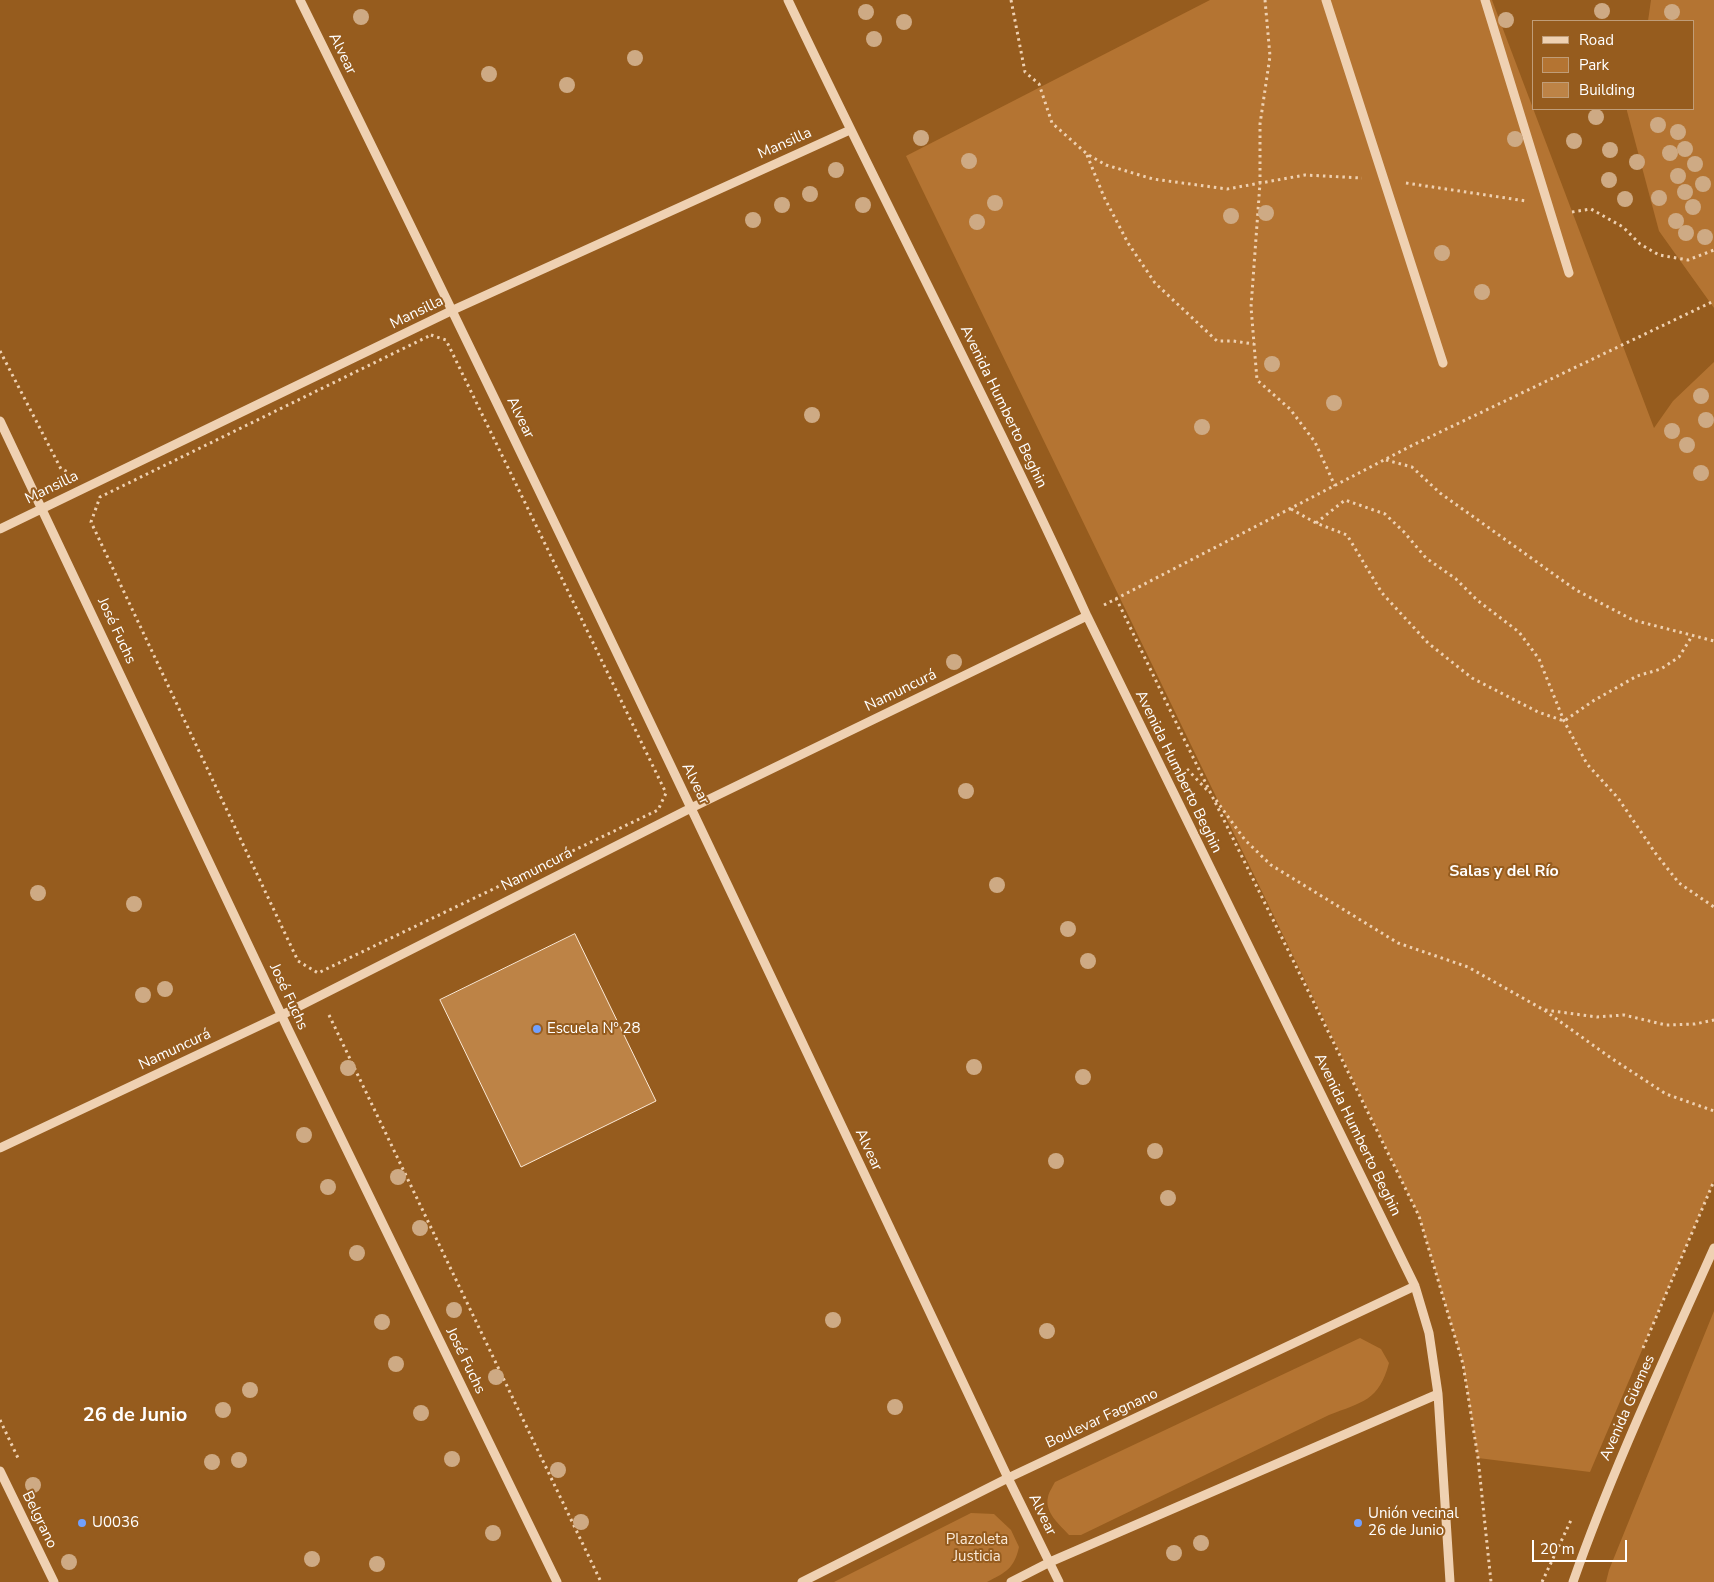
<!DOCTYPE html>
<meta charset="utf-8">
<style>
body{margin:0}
#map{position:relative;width:1714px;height:1582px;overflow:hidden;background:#965c1e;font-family:"Nunito Sans",sans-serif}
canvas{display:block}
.legend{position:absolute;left:1532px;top:20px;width:162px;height:90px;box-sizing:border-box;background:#965c1e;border:1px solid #c09d78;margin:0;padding:6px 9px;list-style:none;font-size:15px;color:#fff}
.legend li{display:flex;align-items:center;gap:10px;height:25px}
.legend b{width:25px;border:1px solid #c09d78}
.scale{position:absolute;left:1532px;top:1540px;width:95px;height:22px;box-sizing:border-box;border:2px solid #fff;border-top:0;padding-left:6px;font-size:15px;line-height:18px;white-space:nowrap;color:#fff;-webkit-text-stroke:4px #965c1e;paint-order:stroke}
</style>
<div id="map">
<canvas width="1714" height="1582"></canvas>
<ul class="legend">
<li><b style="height:6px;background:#efd1b2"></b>Road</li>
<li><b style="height:14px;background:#b47432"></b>Park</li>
<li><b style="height:14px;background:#bd8346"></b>Building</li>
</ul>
<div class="scale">20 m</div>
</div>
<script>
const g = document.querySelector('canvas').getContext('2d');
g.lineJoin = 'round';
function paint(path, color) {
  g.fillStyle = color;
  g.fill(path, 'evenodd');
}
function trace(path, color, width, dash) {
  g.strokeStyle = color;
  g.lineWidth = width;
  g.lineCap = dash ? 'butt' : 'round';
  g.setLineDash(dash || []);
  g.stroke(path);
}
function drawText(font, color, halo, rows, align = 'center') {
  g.font = font + ' "Nunito Sans",sans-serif';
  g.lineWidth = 4;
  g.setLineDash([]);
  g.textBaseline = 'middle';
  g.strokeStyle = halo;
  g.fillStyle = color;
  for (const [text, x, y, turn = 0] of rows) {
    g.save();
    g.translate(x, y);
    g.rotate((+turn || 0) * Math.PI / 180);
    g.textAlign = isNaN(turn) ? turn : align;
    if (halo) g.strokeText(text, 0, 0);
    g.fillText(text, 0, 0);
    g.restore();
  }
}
paint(new Path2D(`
 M1210,0H1492L1654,428L1673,401L1714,362V1181L1590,1472L1478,1458L1463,1364L1419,1216L906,156Z
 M1651,0H1714V308L1659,231L1627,111V109H1693V21H1648Z
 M1714,1311V1582H1606L1609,1570Z
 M1360,1338L1381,1349L1389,1363C1379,1401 1362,1402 1329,1415L1081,1535H1069C1060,1525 1044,1512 1048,1497C1049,1492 1053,1486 1055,1482Z
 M971,1513L994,1514L1011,1530L1019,1547C1014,1569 1006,1572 987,1582H834Z`), '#b47432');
const building = new Path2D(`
 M575,934L656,1101L521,1167L440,1000Z`);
paint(building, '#bd8346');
trace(building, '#fbead8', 1);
trace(new Path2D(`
 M1011,0L1025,72L1039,84L1052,123L1087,154L1106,165L1153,179L1227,189L1305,175L1362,178
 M1265,0L1270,56L1260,124V183L1251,307L1257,380L1290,409L1315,442L1335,486
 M1087,155L1104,197L1128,243L1155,283L1217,341H1233L1254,344
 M1406,183L1526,201
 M1572,212L1591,209L1623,227L1640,244L1659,255L1688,260L1714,250
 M431,335L446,340L666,793L658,810L318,973L298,961L91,522L100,497Z
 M0,351L61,469L68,472
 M1386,460L1412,467L1440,493L1576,590L1633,620L1714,641
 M1291,509L1316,523L1347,535L1382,593L1428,643L1472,678L1538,712L1564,721L1593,701L1637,676L1661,669L1679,657L1692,636
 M1316,523L1345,500L1385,514L1404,532L1426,558L1456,579L1477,600L1519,632L1539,659L1564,721L1587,764L1618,798L1656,854L1679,883L1714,907
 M1116,598L1185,741L1419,1216L1463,1364L1478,1458L1491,1582
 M1104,605L1411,446L1714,301
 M1187,769L1207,790
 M1216,800L1245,840L1271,865L1398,943L1468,967L1544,1010L1611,1058L1666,1094L1714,1111
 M1545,1010L1597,1017L1624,1015L1666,1025L1695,1024L1714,1020
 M329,1015L601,1582
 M1643,1348L1714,1181
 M0,1420L18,1458
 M1542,1582L1572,1518`), '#efd1b2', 3, [2.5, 4]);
trace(new Path2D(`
 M300,0C542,490 775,984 1008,1478L1059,1582
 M788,0C886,206 992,408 1087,616L1415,1286L1429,1333L1438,1394L1450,1582
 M1326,0L1443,363
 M1485,0L1569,273
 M0,421L289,1031L557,1582
 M0,529L453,310L850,130
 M0,1148L282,1015L691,808L1087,616
 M0,1471L54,1582
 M802,1582L1008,1478L1415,1286
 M1011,1582L1050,1562L1438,1394
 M1573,1582C1613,1468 1665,1358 1714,1248`), '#efd1b2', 9);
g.fillStyle = '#ceaa84';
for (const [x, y] of [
 [1602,11],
 [866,12],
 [1672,12],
 [361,17],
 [1506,20],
 [904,22],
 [874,39],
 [635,58],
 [489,74],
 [567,85],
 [1596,117],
 [1658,125],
 [1678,132],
 [921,138],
 [1515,139],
 [1574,141],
 [1685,149],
 [1610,150],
 [1670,153],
 [969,161],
 [1637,162],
 [1695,164],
 [836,170],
 [1678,176],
 [1609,180],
 [1703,184],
 [1685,192],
 [810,194],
 [1659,198],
 [1625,199],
 [995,203],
 [782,205],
 [863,205],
 [1693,207],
 [1266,213],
 [1231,216],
 [753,220],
 [1676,221],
 [977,222],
 [1686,233],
 [1705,237],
 [1442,253],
 [1482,292],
 [1272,364],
 [1701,396],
 [1334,403],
 [812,415],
 [1706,420],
 [1202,427],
 [1672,431],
 [1687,445],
 [1701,473],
 [954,662],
 [966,791],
 [997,885],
 [38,893],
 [134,904],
 [1068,929],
 [1088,961],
 [165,989],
 [143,995],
 [974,1067],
 [348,1068],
 [1083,1077],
 [304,1135],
 [1155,1151],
 [1056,1161],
 [398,1177],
 [328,1187],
 [1168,1198],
 [420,1228],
 [357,1253],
 [454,1310],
 [833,1320],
 [382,1322],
 [1047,1331],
 [396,1364],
 [496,1377],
 [250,1390],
 [895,1407],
 [223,1410],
 [421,1413],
 [452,1459],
 [239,1460],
 [212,1462],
 [558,1470],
 [33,1485],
 [581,1522],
 [493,1533],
 [1201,1543],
 [1174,1553],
 [312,1559],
 [69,1562],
 [377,1564]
]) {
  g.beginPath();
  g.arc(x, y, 8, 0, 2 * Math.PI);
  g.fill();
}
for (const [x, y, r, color] of [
 [537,1029,5,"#71a0fe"],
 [82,1523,5,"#71a0fe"],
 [1358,1523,5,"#71a0fe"]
]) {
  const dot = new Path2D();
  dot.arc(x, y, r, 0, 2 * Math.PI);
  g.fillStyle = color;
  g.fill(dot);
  trace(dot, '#965c1e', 2);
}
drawText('15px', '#fff', '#965c1e', [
 ["Alvear",342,54,64],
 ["Mansilla",785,144,-24],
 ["Mansilla",417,313,-26],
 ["Avenida Humberto Beghin",1003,407,64],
 ["Alvear",520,418,64],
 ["Mansilla",52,488,-26],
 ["José Fuchs",116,631,65],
 ["Namuncurá",901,691,-26],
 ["Avenida Humberto Beghin",1178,772,64],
 ["Alvear",695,784,64],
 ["Namuncurá",537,870,-27],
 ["José Fuchs",288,997,65],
 ["Namuncurá",175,1050,-25],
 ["Avenida Humberto Beghin",1357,1135,64],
 ["Alvear",868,1150,65],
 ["José Fuchs",465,1361,64],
 ["Avenida Güemes",1628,1408,-66],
 ["Boulevar Fagnano",1102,1419,-25],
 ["Alvear",1042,1515,64],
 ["Belgrano",39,1520,64]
]);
drawText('15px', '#fff', '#965c1e', [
 ["Escuela Nº 28",547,1029],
 ["Unión vecinal",1368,1514],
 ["26 de Junio",1368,1531],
 ["U0036",92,1523]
], 'left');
drawText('15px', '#fbead8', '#965c1e', [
 ["Plazoleta",977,1540],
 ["Justicia",977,1557]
]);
drawText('bold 16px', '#fff', '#965c1e', [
 ["Salas y del Río",1504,872]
]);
drawText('bold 20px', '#fff', '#965c1e', [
 ["26 de Junio",135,1416]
]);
</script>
